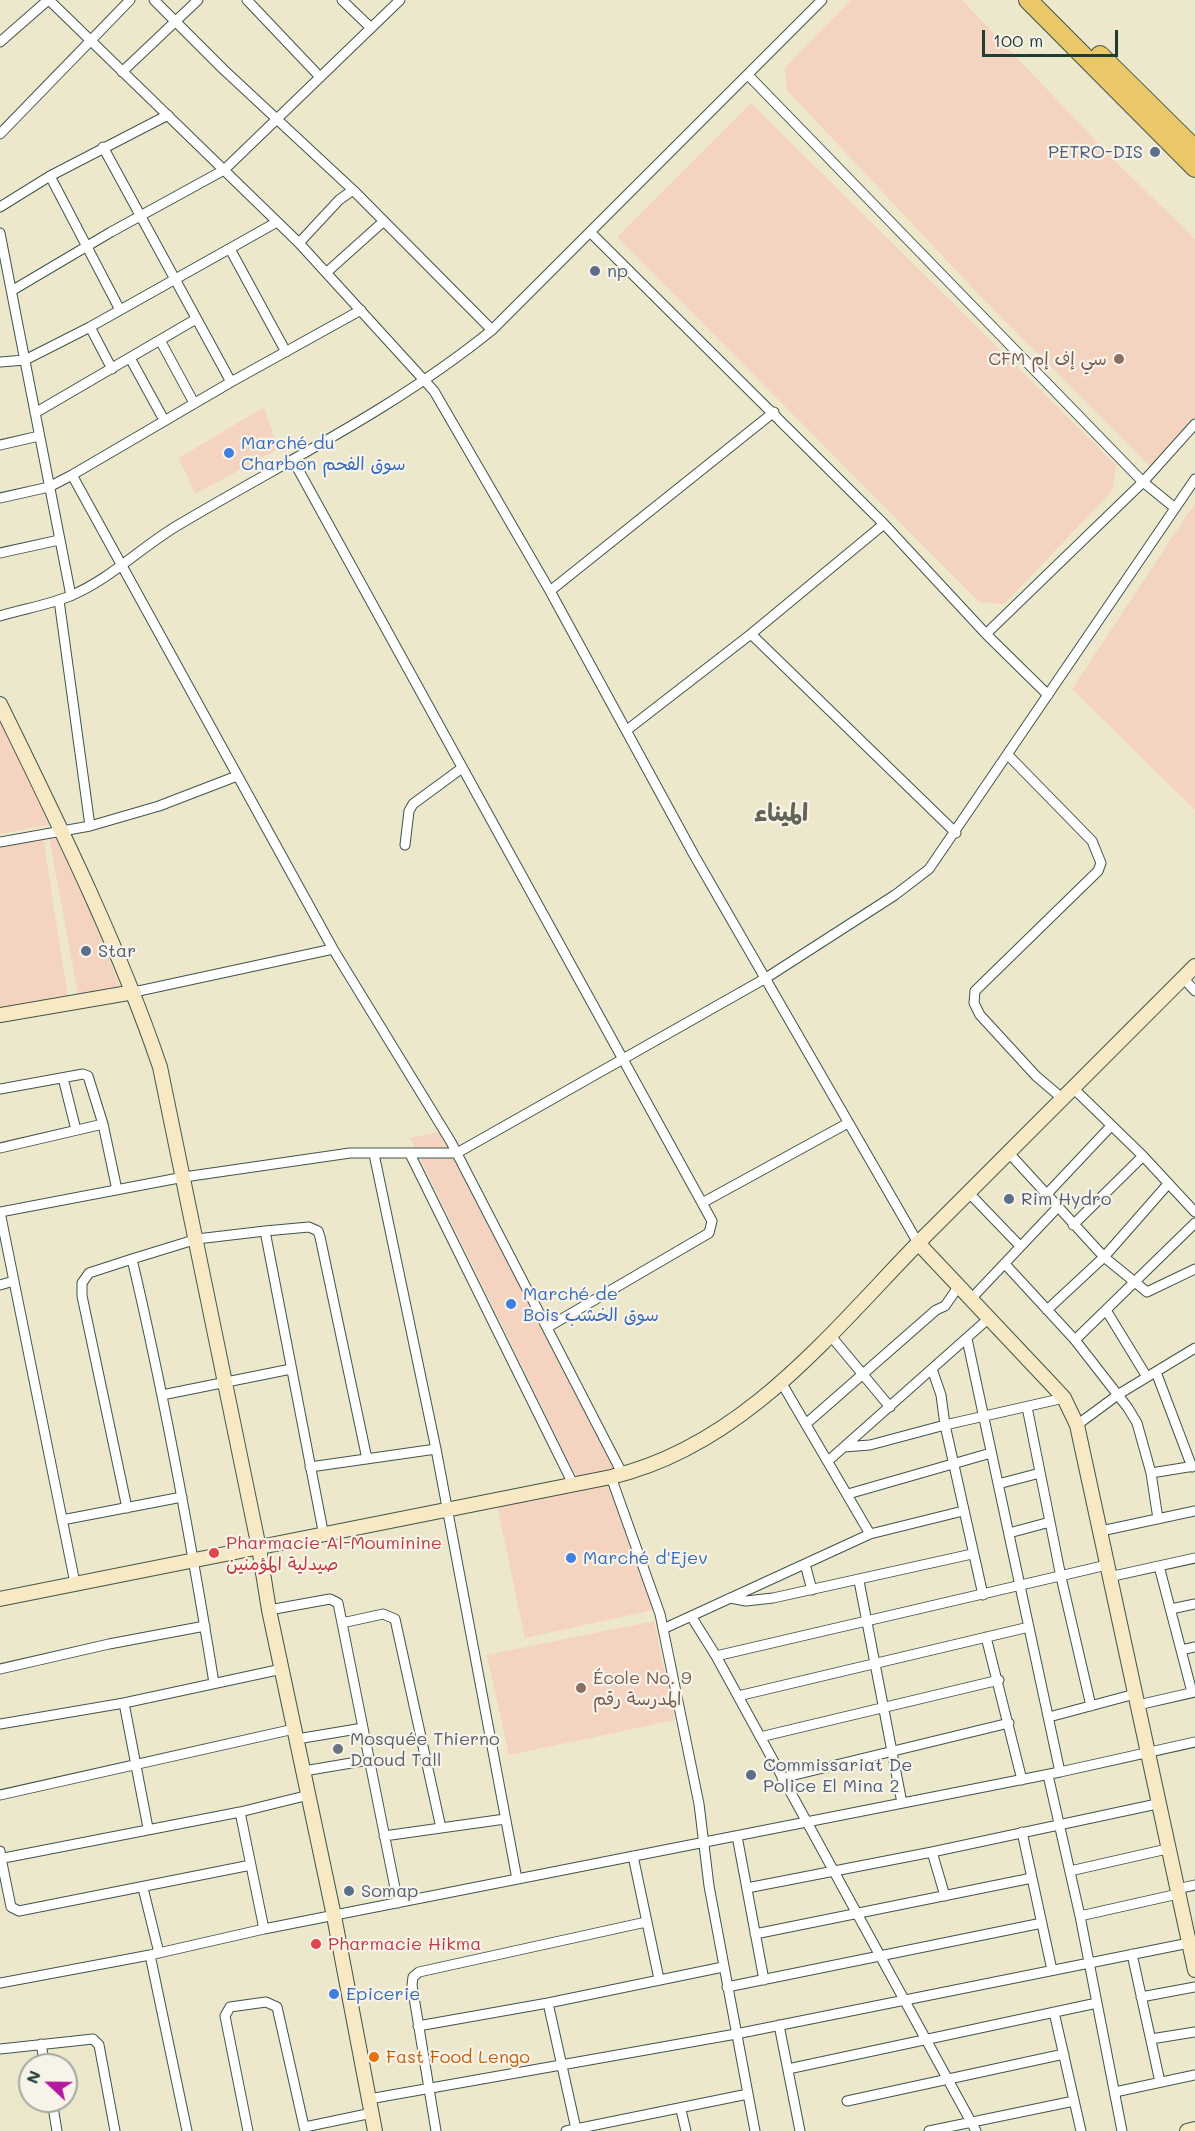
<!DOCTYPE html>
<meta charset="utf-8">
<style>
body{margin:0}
#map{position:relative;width:1195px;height:2131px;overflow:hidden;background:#ede7cc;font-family:Mali,sans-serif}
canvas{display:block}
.north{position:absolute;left:18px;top:2053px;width:60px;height:60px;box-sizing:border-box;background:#f7f3e8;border:2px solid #a1aaa0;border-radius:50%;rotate:292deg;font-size:16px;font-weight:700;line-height:24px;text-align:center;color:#1f3d34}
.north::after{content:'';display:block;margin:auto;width:21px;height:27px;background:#b5179e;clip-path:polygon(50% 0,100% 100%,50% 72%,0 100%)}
.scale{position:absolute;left:982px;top:30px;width:136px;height:27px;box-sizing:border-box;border:3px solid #1f3d34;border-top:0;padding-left:8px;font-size:18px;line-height:21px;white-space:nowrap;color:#1f3d34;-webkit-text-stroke:4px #f7f3e8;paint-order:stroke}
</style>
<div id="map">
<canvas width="1195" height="2131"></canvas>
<div class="north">N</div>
<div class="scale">100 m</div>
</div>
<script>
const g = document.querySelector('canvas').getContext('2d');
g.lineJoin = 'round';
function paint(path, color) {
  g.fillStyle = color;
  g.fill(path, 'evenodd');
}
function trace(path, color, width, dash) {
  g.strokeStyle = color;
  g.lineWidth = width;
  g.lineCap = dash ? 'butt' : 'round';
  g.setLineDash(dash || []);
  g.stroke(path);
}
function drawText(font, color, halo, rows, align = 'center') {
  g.font = font + ' Mali,"Playpen Sans Arabic",sans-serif';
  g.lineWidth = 4.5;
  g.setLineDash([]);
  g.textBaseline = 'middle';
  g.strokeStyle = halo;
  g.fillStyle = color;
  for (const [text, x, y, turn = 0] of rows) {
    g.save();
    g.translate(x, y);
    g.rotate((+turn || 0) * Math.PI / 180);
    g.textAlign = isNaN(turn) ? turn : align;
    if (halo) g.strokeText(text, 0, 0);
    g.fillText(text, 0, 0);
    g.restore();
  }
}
paint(new Path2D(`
 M851,0H962L1115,161L1195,239V418L1152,468L983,299L787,90L785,68Z
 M751,103L1116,465L1112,491L1004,604L979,602L617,237Z
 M264,407L278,449L195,494L179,458Z
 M1195,503V810L1072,689Z
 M0,713L53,824L0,834Z
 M58,834L120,986L78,995L49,836Z
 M43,838L68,998L0,1011V846Z
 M442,1131L617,1470L577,1478L410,1138Z
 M608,1483L653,1610L525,1638L497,1505Z
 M654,1621L675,1720L509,1755L487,1655Z`), '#f4d3c0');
const street = new Path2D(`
 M49,0L299,243L434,391L550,591L694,855L918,1243
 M154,0L223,69L353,190L492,330
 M247,0L320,77
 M342,0L371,28
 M0,42L48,0
 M122,72L198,0
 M748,75L1143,482L1175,508
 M0,134L130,0
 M103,147L231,382
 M50,176L120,310
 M0,207L50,176L168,115
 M0,233L71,596
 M591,233L884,524L986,634L1048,695
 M299,243L339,200L353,190
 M230,249L286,352
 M327,272L384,221
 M13,290L111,232L224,170L400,0
 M90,327L112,369
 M161,342L194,403
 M130,358L164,420
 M0,362L25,360L90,327L277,222
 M35,413L196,319
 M0,445L39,436
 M293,460L712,1221L709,1233L548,1327
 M72,475L231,382L361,310
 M0,498L49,487L72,475L333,949L451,1142L623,1475
 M0,553L59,540
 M550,591L774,412
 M59,600L90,826
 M0,616C23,609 48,605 70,596C111,579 142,546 180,524C286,461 396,408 492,330L822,0
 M751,634L956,833
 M986,634L1143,482L1195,424
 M627,730L751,634L884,524
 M1008,755L1092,841L1101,863L1098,871L975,991L974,1003L980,1015L1036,1076L1063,1099
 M0,842L90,826L159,806L237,776
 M405,845L409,811L413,804L462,768
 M1183,978L1195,991
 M134,992L333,949
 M63,1078L76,1130
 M1073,1088L1143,1156L1195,1212
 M0,1089L83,1074L88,1076L103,1124L117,1190
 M0,1148L103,1124
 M1009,1153L1104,1257L1147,1292L1195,1269
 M374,1154L436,1449L517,1879
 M410,1154L573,1484
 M969,1193L1020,1246
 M1046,1195L1111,1126
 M702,1203L848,1123
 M0,1212L184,1177L350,1153H457L766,978L895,895L929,869L1195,479
 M0,1212L75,1583
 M1073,1225L1143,1156
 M265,1231L309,1227L318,1231L320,1237L367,1459
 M1005,1264L1075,1340L1128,1408L1137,1423L1151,1473L1158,1519
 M0,1285L14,1281
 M970,1300L1057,1208
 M1047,1310L1104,1257L1168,1184
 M1106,1310L1147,1377
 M830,1335L890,1407
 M967,1339L1060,1772
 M1075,1340L1195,1223
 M932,1369L941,1395L945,1425L983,1595
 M1156,1372L1192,1467
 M781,1382L870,1534
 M162,1395L291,1369
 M1027,1407L1061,1577L1091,1706
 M807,1423L936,1310L945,1306L958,1287
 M1077,1425L1119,1394L1195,1348
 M844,1447L870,1445L945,1425L1064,1398
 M828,1461L988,1319
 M310,1467L436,1449
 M1151,1473L1195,1466
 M611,1477L660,1614L699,1804L709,1886L755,2131
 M998,1484L1040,1473
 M848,1494L991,1453
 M127,1508L82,1296V1283L89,1273L132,1259
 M62,1520L182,1497
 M1101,1531L1195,1511
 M1009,1533L1050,1522
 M805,1564L812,1590
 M1159,1566L1192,1692
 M1109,1577L1195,1558
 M859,1581L902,1803
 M730,1598L746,1601L773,1598L972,1554
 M1171,1609L1195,1604
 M269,1610L330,1599L338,1603L398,1903
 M691,1616L716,1656L976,2131
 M342,1623L383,1614L395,1619L441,1828
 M663,1629L870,1534L963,1511
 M986,1637L1022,1780
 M1181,1650L1195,1647
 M716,1656L1107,1565
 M0,1669L109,1644L205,1626
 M214,1683C191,1541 165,1399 132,1259L197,1239L265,1231L324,1536
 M738,1696L1029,1627
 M124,1703L148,1828
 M1138,1705L1195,1692
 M1049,1717L1135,1694
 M0,1724L124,1703L282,1669
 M760,1737L999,1680
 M297,1739L363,1728
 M304,1771L369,1760
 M1048,1775L1080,1916L1122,2131
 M782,1778L1009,1723
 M0,1795L294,1729
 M240,1812L264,1929
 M1022,1832L1052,1970
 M384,1836L505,1819
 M737,1836L764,1980
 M0,1851L1,1858L9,1857L240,1812L309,1795
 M932,1852L945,1896
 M633,1856L659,1979
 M1,1858L11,1907L19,1911L251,1865
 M1070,1871L1167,1849
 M143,1888L159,1953
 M747,1888L932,1852L1157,1804
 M1177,1889L1195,1885
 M1080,1916L1178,1894
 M755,1934L1032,1878
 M1132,1954L1160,2082
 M150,1955L187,2131
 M0,1983L150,1955L264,1929L1060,1772L1195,1742
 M727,1987L1042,1923
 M1141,1997L1195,1987
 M548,2003L576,2129
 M1054,2012L1081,2131
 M779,2025L800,2131
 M418,2026L548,2003L723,1967
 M1151,2039L1195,2032
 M41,2044L45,2065
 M0,2049L93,2039L99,2045L115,2131
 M788,2069L1097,2003
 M1115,2092L1195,2075
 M369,2099L736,2034L1189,1943
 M52,2101L57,2131
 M847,2101L1064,2054
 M681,2110L686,2131
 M305,2127L372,2113
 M248,2131L225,2016L230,2007L266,2002L277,2007L305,2131
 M436,2131L412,1985L413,1977L419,1972L646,1922
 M566,2131L748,2094
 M929,2131L1074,2101`);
const secondary = new Path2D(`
 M0,704C58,823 117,941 160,1067L259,1548L269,1610L334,1916L375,2131
 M0,1015L134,992
 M918,1243L1052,1385L1064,1398L1077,1425L1195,1970
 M0,1599L611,1477C747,1445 835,1327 929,1232C1018,1144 1106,1055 1195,966
 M1187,2131L1195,2129`);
const highway = new Path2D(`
 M1028,0L1195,168
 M1100,55L1195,149`);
trace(street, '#3e564b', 11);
trace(secondary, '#3e564b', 16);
trace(highway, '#3e564b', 20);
trace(street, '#fff', 9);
trace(secondary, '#f7e9c3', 14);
trace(highway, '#eac769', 18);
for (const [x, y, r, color] of [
 [1155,152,6,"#5c6f8a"],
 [595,271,6,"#5c6f8a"],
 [1119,359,6,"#8d6e63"],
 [229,453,6,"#3f7fe0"],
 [86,951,6,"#5c6f8a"],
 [1009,1199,6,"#5c6f8a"],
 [511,1304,6,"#3f7fe0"],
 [214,1553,6,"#e0444e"],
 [571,1558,6,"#3f7fe0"],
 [581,1688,6,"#8d6e63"],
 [338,1749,6,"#6b7280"],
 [751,1775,6,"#5c6f8a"],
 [349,1891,6,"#5c6f8a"],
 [316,1944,6,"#e0444e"],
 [334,1994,6,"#3f7fe0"],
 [374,2057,6,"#e8710a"]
]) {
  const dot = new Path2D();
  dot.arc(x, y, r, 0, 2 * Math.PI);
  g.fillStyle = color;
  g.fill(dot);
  trace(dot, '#f7f3e8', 2);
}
drawText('18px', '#4e5e75', '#f7f3e8', [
 ["PETRO-DIS",1143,152,"right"],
 ["np",607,271],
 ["Star",98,951],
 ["Rim Hydro",1021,1199],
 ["Commissariat De",763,1765],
 ["Police El Mina 2",763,1786],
 ["Somap",361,1891]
], 'left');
drawText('18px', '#785e54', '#f7f3e8', [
 ["CFM سي إف إم",1107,359],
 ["École No. 9",593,1678,"left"],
 ["المدرسة رقم",593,1699,"left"]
], 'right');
drawText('18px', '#366cbe', '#f7f3e8', [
 ["Marché du",241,443],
 ["Charbon سوق الفحم",241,464],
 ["Marché de",523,1294],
 ["Bois سوق الخشب",523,1315],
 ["Marché d'Ejev",583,1558],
 ["Epicerie",346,1994]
], 'left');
drawText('18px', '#be3a42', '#f7f3e8', [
 ["Pharmacie Al-Mouminine",226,1543],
 ["صيدلية المؤمنين",226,1564],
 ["Pharmacie Hikma",328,1944]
], 'left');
drawText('18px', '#5b616d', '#f7f3e8', [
 ["Mosquée Thierno",350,1739],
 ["Daoud Tall",350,1760]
], 'left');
drawText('18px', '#c56008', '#f7f3e8', [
 ["Fast Food Lengo",386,2057]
], 'left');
drawText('bold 24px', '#626458', '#f7f3e8', [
 ["الميناء",781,814]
]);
</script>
